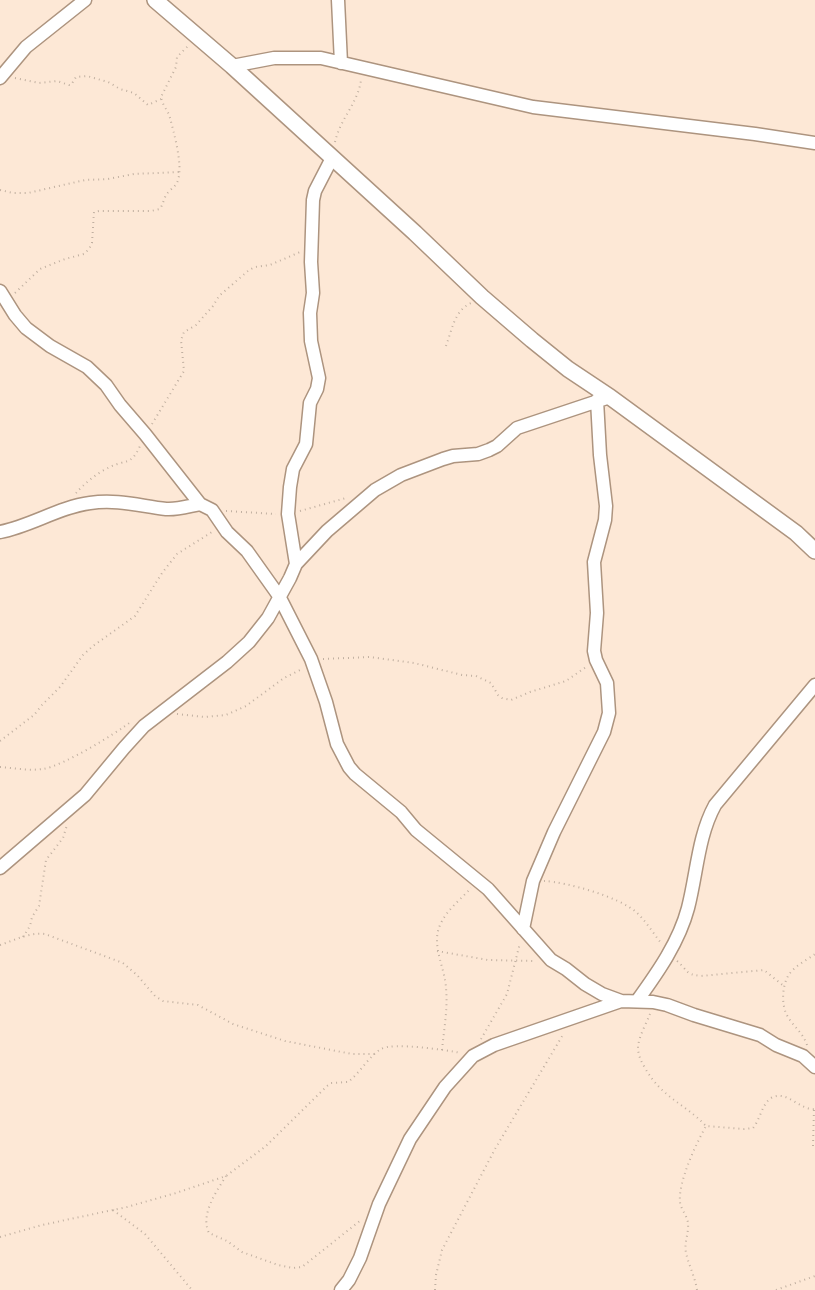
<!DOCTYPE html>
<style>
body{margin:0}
canvas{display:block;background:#fde8d6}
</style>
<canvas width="815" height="1290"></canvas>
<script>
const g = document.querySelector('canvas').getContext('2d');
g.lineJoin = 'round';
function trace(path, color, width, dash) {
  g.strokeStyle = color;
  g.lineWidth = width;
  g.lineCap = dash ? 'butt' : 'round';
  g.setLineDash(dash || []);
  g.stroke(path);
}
const minor = new Path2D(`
 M338,0L341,63
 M232,66L274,58H321L533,107L755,134L815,143
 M0,78L26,47L85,0
 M0,291L15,315L26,328L50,346L87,367L106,385L120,405L145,434L200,504L212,510L227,532L247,551L279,596L311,659L326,702L337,744L349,767L355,774L401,812L416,830L488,889L551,960L566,969L585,984L602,994L621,1001L653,1002L667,1005L694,1015L760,1035L776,1045L803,1056L815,1067
 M0,532C31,526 59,507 90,503C117,499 140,506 166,509C177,510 189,506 200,504
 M296,564L288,514L290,487L293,469L306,444L310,403L317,389L319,378L311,341L310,313L313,293L311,262L313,200L315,191L332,158
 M0,868L85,795L124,748L144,726L227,662L249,642L268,618L290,578L296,564L327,531L375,490L401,475L443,459L453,456L478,454L489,450L497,446L517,428L610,397
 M523,929L533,881L554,832L604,732L609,713L607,683L596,660L594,651L597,613L594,562L605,520L606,506L600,455L597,400
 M637,1001C658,972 679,942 688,908C697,873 698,836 715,805L815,685
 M341,1290L349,1280L360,1258L379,1204L410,1139L445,1087L473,1056L494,1045L621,1001`);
const tertiary = new Path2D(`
 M155,0L232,66L415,233L482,297L532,340L568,369L610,397L796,533L815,551`);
trace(minor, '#ad947f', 15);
trace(tertiary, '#ad947f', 18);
trace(new Path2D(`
 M15,78L39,83L57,81L69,85H71L76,77L87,76L108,82L120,89L134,93L148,105L161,99
 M335,142C340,119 358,103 361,80
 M0,190L13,193H28L85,180L108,179L134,174L179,172
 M15,293L40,269L65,259L84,254L89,249L92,243L94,212L99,211H151L160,209C163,204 164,199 166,195C170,189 176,187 178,180C183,165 174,133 170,118C168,110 162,105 161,97L176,67L177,57L188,46
 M446,346C452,330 454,311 471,303
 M152,424L184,371L181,340L184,332L196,325L213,306L219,296L249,270L255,267L270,265L300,252
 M76,493C84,484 98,472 110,467C126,459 131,466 140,446
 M226,511L276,514
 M300,511L346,498
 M323,659L370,657L414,663L462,675L476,676L491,683L498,695L502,698L511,700L530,692L566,681L586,667
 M177,714L205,717L226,715L246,706L284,678L302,669
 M0,741L34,715L42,705L60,687L83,655L93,646L135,616L162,573L177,554L212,532
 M0,767C14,768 28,771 43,769C63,766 115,734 132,721
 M544,881C567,882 619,897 636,912C646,921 653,933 661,943
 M23,937L30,926L32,917L39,906L46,860L63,838L67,825
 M0,945C15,940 30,932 45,934L123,963L137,975L155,996L163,1001L198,1005L233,1024L285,1041L352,1054H375
 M437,951L488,960L536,961
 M677,961C689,971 684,974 701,976L764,970L785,987
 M650,1014C646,1024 639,1036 638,1047C638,1055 641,1061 645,1068C662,1098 684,1103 706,1126
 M481,1039L507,994L520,943
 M807,1045C803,1033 794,1027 788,1017C781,1006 782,987 788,976C794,966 807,960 815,954
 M442,1050C444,1029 448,1008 446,988C445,967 430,944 441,923C447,910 461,899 471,888
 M813,1146L814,1109
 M226,1176C216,1192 200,1215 209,1233L227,1241L242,1252L278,1265L293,1268L302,1267L361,1220
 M113,1210L145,1234L192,1290
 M0,1237L42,1225L127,1207L176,1193L226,1176L266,1146L327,1086L331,1083L348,1082C360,1073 369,1056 381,1049C393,1042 446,1050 461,1053
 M435,1290L436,1275L442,1250L495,1149L564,1033
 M697,1290C695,1277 689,1266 686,1253C684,1242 689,1233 688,1223C687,1215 681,1210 680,1202C678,1182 696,1144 706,1126L744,1129L753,1128C760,1120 762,1104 771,1098C787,1089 800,1111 815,1109
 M776,1290L815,1276`), '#c1b0a1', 2, [1, 4]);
trace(minor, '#fff', 12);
trace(tertiary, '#fff', 15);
</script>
